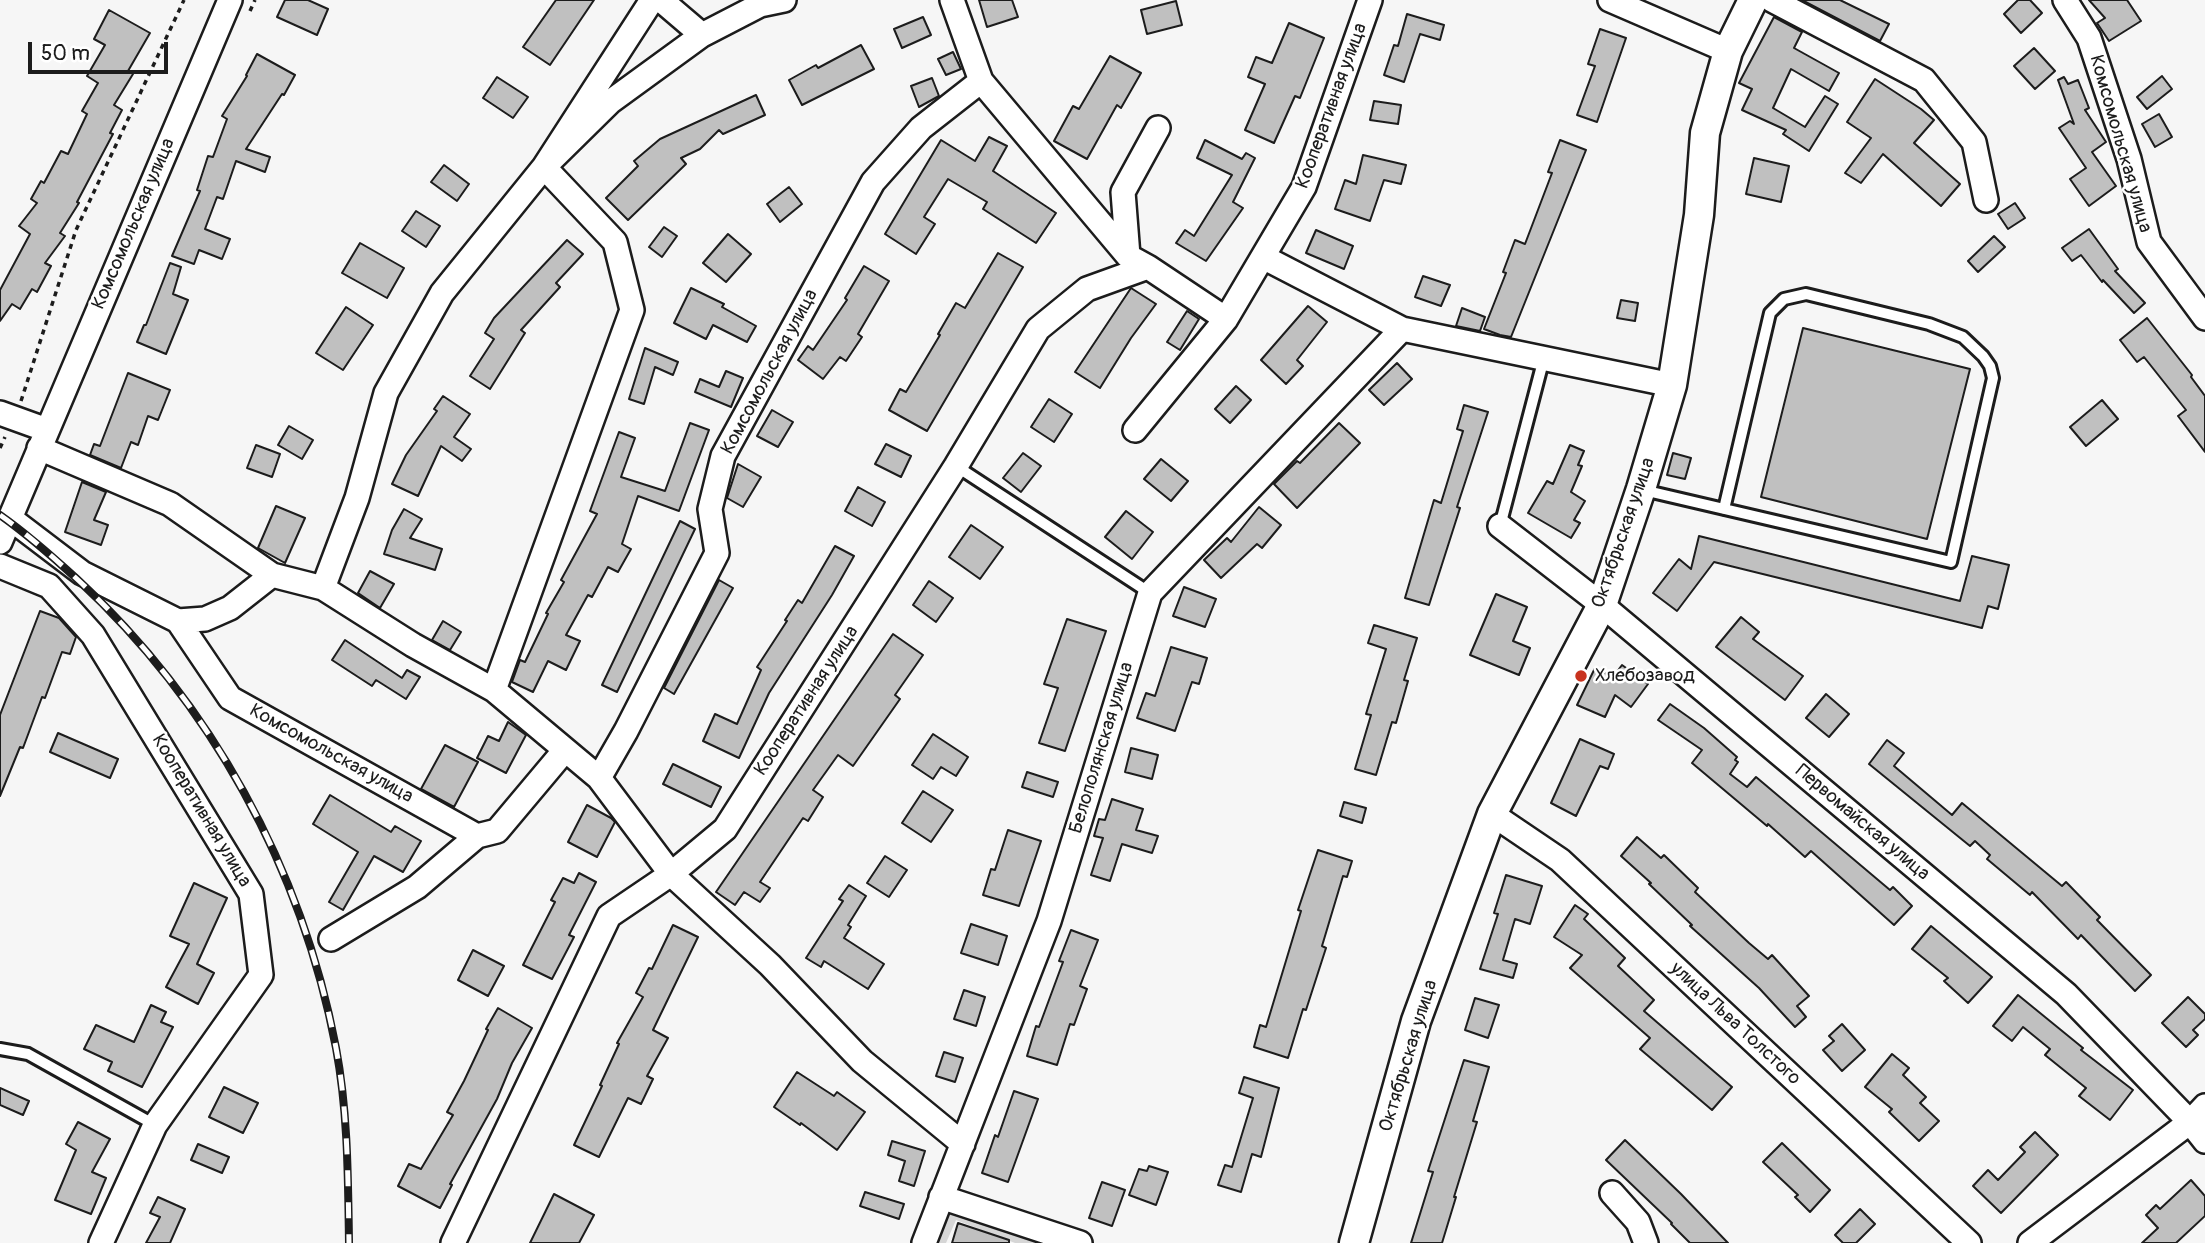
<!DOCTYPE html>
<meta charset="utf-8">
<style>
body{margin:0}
#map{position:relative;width:2205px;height:1243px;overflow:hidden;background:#f6f6f6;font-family:Pangolin,sans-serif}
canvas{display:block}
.scale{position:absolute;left:28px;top:42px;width:140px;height:32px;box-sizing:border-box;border:4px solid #1c1c1c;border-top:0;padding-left:9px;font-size:21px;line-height:24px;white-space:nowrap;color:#1c1c1c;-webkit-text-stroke:5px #fff;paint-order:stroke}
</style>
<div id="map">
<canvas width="2205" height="1243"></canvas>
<div class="scale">50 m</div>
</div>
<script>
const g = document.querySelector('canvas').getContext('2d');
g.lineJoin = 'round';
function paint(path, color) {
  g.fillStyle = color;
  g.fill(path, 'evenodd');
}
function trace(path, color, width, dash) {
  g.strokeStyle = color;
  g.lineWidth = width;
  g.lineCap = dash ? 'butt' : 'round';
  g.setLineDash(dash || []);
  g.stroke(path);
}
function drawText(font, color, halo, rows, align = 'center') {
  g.font = font + ' Pangolin,sans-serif';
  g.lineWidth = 5;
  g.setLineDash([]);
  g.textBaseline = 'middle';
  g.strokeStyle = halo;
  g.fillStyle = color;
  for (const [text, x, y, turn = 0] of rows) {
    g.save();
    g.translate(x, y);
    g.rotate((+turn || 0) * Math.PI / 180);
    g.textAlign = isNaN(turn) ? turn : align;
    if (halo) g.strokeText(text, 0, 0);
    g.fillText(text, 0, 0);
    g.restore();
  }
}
paint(new Path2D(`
 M952,1212L965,1214L1040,1243H1015L956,1220L946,1243H935L942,1224Z`), '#d6d6d6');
const building = new Path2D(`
 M285,0H308L328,9L317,35L277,17Z
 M556,0H594L550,65L523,47Z
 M979,0H1012L1018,17L987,27Z
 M1802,0H1840L1889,24L1880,41Z
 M2018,0H2030L2042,13L2021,33L2004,14Z
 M2089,0H2127L2141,21L2109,41L2097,23L2105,18Z
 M1176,1L1182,25L1147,34L1141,10Z
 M109,10L150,33L128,71L133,74L114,105L122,110L110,133L113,134L77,202L79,203L60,233L65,236L45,263L51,266L37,292L32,289L20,309L12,304L0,321V290L30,234L19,226L37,203L31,199L41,181L44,183L61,151L68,154L87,114L82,111L98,83L87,76L105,45L94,39Z
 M1407,14L1444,25L1440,40L1420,34L1404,82L1384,75L1394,45L1398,46Z
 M923,17L931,35L902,48L894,29Z
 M1774,17L1802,32L1794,48L1839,73L1829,91L1791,69L1773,108L1805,127L1825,96L1838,104L1809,151L1783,134L1786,130L1742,110L1752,89L1739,83Z
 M1289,23L1324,38L1300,98L1295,96L1274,143L1245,130L1265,84L1248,77L1256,57L1272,63Z
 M1600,29L1626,38L1597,122L1577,115L1595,66L1588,64Z
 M861,45L874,69L802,105L789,80L816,65L818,68Z
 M2034,48L2055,71L2035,89L2014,66Z
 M953,52L961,69L946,75L938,59Z
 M257,54L295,75L284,95L282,94L246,149L270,157L265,172L236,161L223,199L217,197L205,229L230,239L222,259L199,250L194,264L172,256L200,191L197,190L208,156L213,157L227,119L222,116L247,76L246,75Z
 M1110,56L1141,73L1121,108L1117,105L1087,159L1054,141L1073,106L1079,109Z
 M2162,76L2172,89L2147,109L2137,97Z
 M497,77L528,97L513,118L483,98Z
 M2064,77L2068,84L2078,80L2089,108L2085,110L2106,142L2092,152L2116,186L2089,206L2070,179L2086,168L2059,128L2070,121L2074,124L2058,80Z
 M932,78L939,96L919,107L911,86Z
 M1875,79L1921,109L1934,120L1914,143L1960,184L1941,206L1883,154L1861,183L1845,173L1871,138L1847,122Z
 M756,95L765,115L723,134L719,130L700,149L681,158L686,164L628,220L606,198L638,166L634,161L660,139Z
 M1374,101L1401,105L1398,124L1370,120Z
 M2159,114L2172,137L2155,147L2142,124Z
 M989,137L1007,146L993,171L1056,213L1036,243L983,209L987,202L948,179L924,217L935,224L916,254L885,234L941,140L975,161Z
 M1205,140L1242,159L1246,153L1255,158L1233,202L1243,208L1206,261L1176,243L1185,230L1194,236L1232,175L1197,158Z
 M1560,140L1586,150L1511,337L1500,335L1484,329L1506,273L1503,272L1515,240L1525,244L1552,173L1548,172Z
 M1363,155L1406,165L1401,184L1384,180L1370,221L1335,209L1345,180L1356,184Z
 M1754,158L1789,166L1781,202L1746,194Z
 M444,165L469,184L457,201L431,182Z
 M789,187L802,204L780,222L767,204Z
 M2015,203L2025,218L2008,229L1998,214Z
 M416,211L440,226L426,247L402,231Z
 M664,227L677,236L662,257L649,247Z
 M2089,229L2118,269L2115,271L2145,303L2134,313L2103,280L2102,282L2081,255L2072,261L2062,248Z
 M1316,230L1353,246L1344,269L1306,253Z
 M728,234L751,254L726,282L703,263Z
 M1994,236L2005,247L1978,272L1968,261Z
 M567,240L583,254L556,283L560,287L521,330L525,333L490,389L470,376L494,339L485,333L494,318Z
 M360,243L404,268L387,298L342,273Z
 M998,253L1023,267L927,431L889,410L900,389L906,392L940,335L938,334L956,303L965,308Z
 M170,263L181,267L173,294L188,300L166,354L137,342L144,325H146Z
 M864,266L889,281L858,334L862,337L846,361L840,357L823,379L798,360L808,346L813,350L847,300L845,298Z
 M1423,276L1450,285L1441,306L1415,297Z
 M691,288L724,304L722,307L756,326L747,342L713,325L706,339L674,323Z
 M1131,288L1156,304L1131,338L1100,388L1075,372Z
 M1621,300L1638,303L1635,321L1617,318Z
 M1308,306L1327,322L1297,360L1303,366L1286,384L1261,360Z
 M346,307L373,325L343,370L316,353Z
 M1462,308L1485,317L1480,331L1456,326Z
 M1187,311L1199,319L1180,350L1167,342Z
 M2147,318L2192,375L2191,377L2205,396V452L2178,416L2186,410L2144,357L2137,362L2120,340Z
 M1803,328L1970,369L1927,539L1761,497Z
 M645,348L678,362L673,375L655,367L644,404L629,399Z
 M1397,363L1412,379L1384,405L1369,390Z
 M726,371L743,378L731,407L695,392L700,379L719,387Z
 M128,373L170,390L158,420L148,416L138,445L131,442L121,468L90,455L94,444L100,446Z
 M1236,386L1251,400L1230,423L1215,409Z
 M443,396L470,414L454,437L471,449L462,461L441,446L418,496L392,484L406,455L437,411L434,409Z
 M1049,399L1072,414L1054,442L1031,427Z
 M2102,400L2118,419L2086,446L2070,427Z
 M1464,405L1488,412L1457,507L1460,508L1429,605L1405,598L1434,500L1441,503L1463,431L1457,429Z
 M772,410L793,422L778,447L757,436Z
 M690,423L709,430L679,511L638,496L622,544L631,549L618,572L608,567L592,597L588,595L566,635L580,641L566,670L548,661L533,692L512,682L520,660L525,662L548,614L546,613L564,582L561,580L597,514L590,511L619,432L635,438L621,477L665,491Z
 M1339,423L1360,443L1297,508L1274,484L1297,461L1300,463Z
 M289,426L313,440L302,459L278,445Z
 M886,444L911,456L901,477L875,464Z
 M256,445L280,454L272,477L247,468Z
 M1570,445L1584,451L1578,465L1582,466L1571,492L1585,501L1574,520L1580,523L1571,538L1528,513L1547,481L1553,484Z
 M1023,453L1041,466L1021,492L1003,478Z
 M1673,453L1691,458L1685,479L1667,475Z
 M1161,459L1188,481L1171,501L1144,479Z
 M738,464L761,477L743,507L727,498Z
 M82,482L106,492L94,520L108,525L101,545L65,532Z
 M858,487L885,502L872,526L845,511Z
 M276,506L305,518L285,563L258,548Z
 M1259,507L1281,525L1262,548L1257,544L1221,578L1204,560L1227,538L1231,542Z
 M404,509L422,519L410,538L442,549L435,570L384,554L392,530Z
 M1126,511L1153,532L1132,559L1105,537Z
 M680,521L695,529L617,692L602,685Z
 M971,525L1003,547L980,579L949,557Z
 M1699,536L1960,601L1972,556L2009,565L1998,609L1988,606L1982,628L1714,562L1677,611L1653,593L1679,559L1691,569Z
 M835,546L854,556L832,595L769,693L739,758L703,741L715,714L737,724L761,670L757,667L787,621L785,620L798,600L802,603Z
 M370,571L394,584L380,608L358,593Z
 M719,580L733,588L674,694L664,688Z
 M929,581L953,598L936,622L913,605Z
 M1184,587L1216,599L1205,627L1173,616Z
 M1496,594L1527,607L1513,641L1530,648L1519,675L1470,655Z
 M40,611L59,618L76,637L70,654L62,652L45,698L42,697L23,748L20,747L0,796V715Z
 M1741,617L1759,632L1753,639L1803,676L1785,700L1716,647Z
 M1067,619L1106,631L1065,751L1039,743L1058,688L1044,684Z
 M443,621L461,632L450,650L432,640Z
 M1374,625L1417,638L1404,680L1408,681L1396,723L1392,722L1376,775L1355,769L1371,715L1366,714L1386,649L1368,643Z
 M893,634L923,655L895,695L900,699L853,766L838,755L813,790L823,797L808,821L803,818L760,882L770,888L760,902L744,892L735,905L716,892Z
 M345,640L402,678L407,670L420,677L406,699L376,680L372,686L332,660Z
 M1171,647L1207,658L1199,684L1192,682L1175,731L1137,718L1146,693L1155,696Z
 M1622,665L1648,684L1631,707L1615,695L1605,717L1577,705L1595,668L1613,677Z
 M1826,694L1849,714L1829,737L1806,718Z
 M1670,704L1704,728L1737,757L1735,760L1738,762L1730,774L1747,787L1756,777L1890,890L1893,887L1912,906L1894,925L1811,851L1805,857L1768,824L1767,826L1692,763L1702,750L1658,720Z
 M508,722L526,735L506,773L477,758L488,736L499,741Z
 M58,733L118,759L110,778L50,752Z
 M933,734L968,757L956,776L941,767L933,779L912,765Z
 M1580,739L1614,754L1608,769L1600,766L1576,816L1551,803Z
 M1887,740L1904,753L1894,766L1952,815L1962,803L2062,886L2066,882L2100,917L2097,920L2151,975L2135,991L2081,935L2078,939L2032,892L2030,895L1987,859L1990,855L1975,841L1970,846L1869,764Z
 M445,745L478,762L454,807L421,789Z
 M1131,748L1158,755L1152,779L1125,772Z
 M673,764L721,787L711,807L663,784Z
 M1027,772L1058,782L1053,797L1022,787Z
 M923,791L953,810L931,842L902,823Z
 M330,795L391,832L395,826L421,841L403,872L374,856L343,910L329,902L358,852L313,824Z
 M1112,799L1143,809L1136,830L1158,836L1152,853L1122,844L1110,881L1091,875L1103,838L1094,836L1099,819L1105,820Z
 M1344,802L1366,808L1362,823L1340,816Z
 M587,805L611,818L615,822L597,857L568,842Z
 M1008,830L1041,841L1019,906L983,895L991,869L995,870Z
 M1637,837L1661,858L1664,855L1698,888L1695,892L1749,943L1768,959L1772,955L1809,996L1797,1006L1806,1017L1795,1027L1759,988L1690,926L1692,925L1649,884L1651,883L1621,856Z
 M1318,850L1352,861L1347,877L1343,876L1322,946L1326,948L1306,1010L1303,1009L1288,1058L1254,1047L1260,1025L1266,1027L1301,911L1298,910Z
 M885,856L907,870L889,897L867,883Z
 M579,873L596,882L569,935L574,937L552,979L523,965L555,902L551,900L563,878L574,883Z
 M1506,875L1542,886L1530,924L1515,919L1503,960L1517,964L1513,978L1480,969L1498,914L1494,913Z
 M194,883L227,898L197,964L214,973L198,1004L166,987L189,944L170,936Z
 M849,885L866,896L848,925L851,927L844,938L884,964L868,989L824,961L821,967L806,958L843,901L839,899Z
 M1575,905L1588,914L1584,919L1625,958L1618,966L1654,1000L1644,1011L1732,1087L1712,1110L1640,1049L1650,1038L1570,968L1582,955L1554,937Z
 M971,924L1007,936L998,965L961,953Z
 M673,925L698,937L653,1030L668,1038L647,1076L653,1079L641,1104L628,1098L599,1157L574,1145L602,1086L600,1085L619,1044L617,1043L643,997L636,993L649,968L652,969Z
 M1931,926L1992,977L1968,1003L1944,981L1948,978L1912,949Z
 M1071,930L1098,940L1080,986L1087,989L1074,1025L1070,1024L1057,1065L1027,1056L1036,1026L1039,1027L1063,962L1059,961Z
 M473,950L504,966L488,996L458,980Z
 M964,990L985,997L976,1026L954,1019Z
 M2018,995L2083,1048L2081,1050L2133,1090L2110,1120L2079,1096L2086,1088L2045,1055L2050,1049L2023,1027L2012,1041L1993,1026Z
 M2188,997L2205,1014V1019L2193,1030L2198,1035L2186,1047L2162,1023Z
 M1475,998L1499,1005L1488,1038L1465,1030Z
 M151,1005L166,1012L161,1022L173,1027L142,1087L108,1071L112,1062L84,1049L96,1025L134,1042Z
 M498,1008L532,1028L512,1063L497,1099L450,1184L452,1185L440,1208L398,1186L409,1164L421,1169L453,1115L447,1112L464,1081L488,1030L486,1029Z
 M1842,1024L1865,1050L1842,1071L1823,1050L1834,1041L1829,1036Z
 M944,1052L963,1058L955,1082L936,1076Z
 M1892,1054L1909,1068L1903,1075L1926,1097L1920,1103L1939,1121L1919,1141L1889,1112L1892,1109L1865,1087Z
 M1464,1060L1489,1067L1473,1121L1477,1122L1454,1197H1456L1442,1243H1411L1433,1172L1428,1171Z
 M797,1072L834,1096L837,1092L865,1112L837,1150L801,1123L800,1125L774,1107Z
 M1244,1077L1279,1088L1261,1157L1252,1154L1241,1192L1218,1185L1225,1165L1232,1167L1253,1098L1239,1093Z
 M224,1087L258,1103L243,1133L209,1117Z
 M0,1088L29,1101L23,1115L0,1105Z
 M1014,1091L1038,1099L1008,1182L982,1173L995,1135L998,1137Z
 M78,1122L110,1139L92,1172L106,1178L91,1214L55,1200L76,1150L66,1144Z
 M2035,1132L2058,1155L2001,1213L1973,1186L1988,1170L1998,1180L2025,1152L2020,1147Z
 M1625,1140L1681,1194L1728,1243H1690L1671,1224L1672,1223L1606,1160Z
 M892,1141L925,1151L914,1186L899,1181L905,1161L888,1155Z
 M1782,1143L1830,1190L1810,1212L1795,1197L1798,1195L1763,1162Z
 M198,1144L229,1157L222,1173L191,1160Z
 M1149,1166L1168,1172L1156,1205L1129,1195L1139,1169L1147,1171Z
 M2191,1180L2205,1196V1216L2176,1243H2142L2158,1228L2146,1215L2156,1205L2160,1209Z
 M1102,1182L1125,1190L1112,1226L1089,1218Z
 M865,1192L904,1204L899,1219L860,1206Z
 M554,1194L594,1215L579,1243H530Z
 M158,1197L185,1209L170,1243H146L160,1217L150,1213Z
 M1860,1209L1875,1224L1856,1243H1843L1835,1235Z
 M958,1223L1009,1240V1243H952Z`);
paint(building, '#c0c0c0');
trace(building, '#1c1c1c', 2);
const service = new Path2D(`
 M956,466L1150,593
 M1643,490L1951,562L1993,378L1990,366L1983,356L1963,337L1929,324L1806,294L1784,299L1770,313L1724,509
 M1500,526L1544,358
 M0,1049L28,1054L155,1125`);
const minor = new Path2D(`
 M661,0L702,35
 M952,0L981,81L1128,256L1148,267
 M1610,0L1728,51
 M1772,0L1924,80L1974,142L1986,200
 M2065,0L2089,38L2129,159L2149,242L2205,318
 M1128,256L1123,192L1158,128
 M1263,257L1402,329L1672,385
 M0,413L47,430
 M1135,430L1226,319L1304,187L1370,0
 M39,448L170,504L272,575L323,588L413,645L494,690L599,778L671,874L770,965L862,1061L963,1144
 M11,519L82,573L178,621L205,619L230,608L272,575
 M1500,526L1602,605L2066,994L2190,1122L2205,1141
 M0,542L230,0
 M0,566L49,586L93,635L251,894L261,975L155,1125L101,1243
 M323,588L357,498L386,393L442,293L544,167L610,102L702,35L760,5L784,0
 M178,621L230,698L477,836
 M494,690L632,310L615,242L544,167L652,0
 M599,778L626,731L717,553L710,509L723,456L873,182L921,128L981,81
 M1492,814L1560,860L1969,1243
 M331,939L417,887L477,836L497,831L565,750
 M1612,1193L1638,1222L1646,1243
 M941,1197L1080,1243
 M453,1243L609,916L671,874L725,829L956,466L1038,329L1087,289L1148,267L1226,319
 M924,1243L1049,921L1150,593L1402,329
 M2030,1243L2190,1122L2205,1106`);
const tertiary = new Path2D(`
 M1354,1243L1416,1021L1492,814L1602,605L1641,489L1672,385L1699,215L1705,133L1728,51L1753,0`);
trace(service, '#1c1c1c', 16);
trace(minor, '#1c1c1c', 28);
trace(tertiary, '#1c1c1c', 33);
trace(new Path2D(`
 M250,11L255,0
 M21,401L76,230L184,0
 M0,448L5,437`), '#1c1c1c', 3.5, [5, 5]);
trace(service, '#fff', 10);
trace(minor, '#fff', 23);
trace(tertiary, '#fff', 28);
const rail = new Path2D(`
 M0,515C27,534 53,557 77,579C211,703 302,868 336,1048C348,1112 348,1178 349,1243`);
trace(rail, '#1c1c1c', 8);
trace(rail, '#fff', 5, [16]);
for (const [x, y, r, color] of [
 [1581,676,7,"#c8321e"]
]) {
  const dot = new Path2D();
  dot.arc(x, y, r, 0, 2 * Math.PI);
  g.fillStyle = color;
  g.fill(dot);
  trace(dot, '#fff', 2.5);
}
drawText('19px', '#1c1c1c', '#fff', [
 ["Кооперативная улица",1332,106,-70],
 ["Комсомольская улица",2120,144,74],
 ["Комсомольская улица",134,224,-67],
 ["Комсомольская улица",770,372,-62],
 ["Октябрьская улица",1624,533,-71],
 ["Кооперативная улица",807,701,-57],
 ["Белополянская улица",1102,748,-73],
 ["Комсомольская улица",331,754,29],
 ["Кооперативная улица",201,811,59],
 ["Первомайская улица",1862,823,40],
 ["улица Льва Толстого",1735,1024,43],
 ["Октябрьская улица",1409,1056,-73]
]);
drawText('19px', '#1c1c1c', '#fff', [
 ["Хлебозавод",1595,676]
], 'left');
</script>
